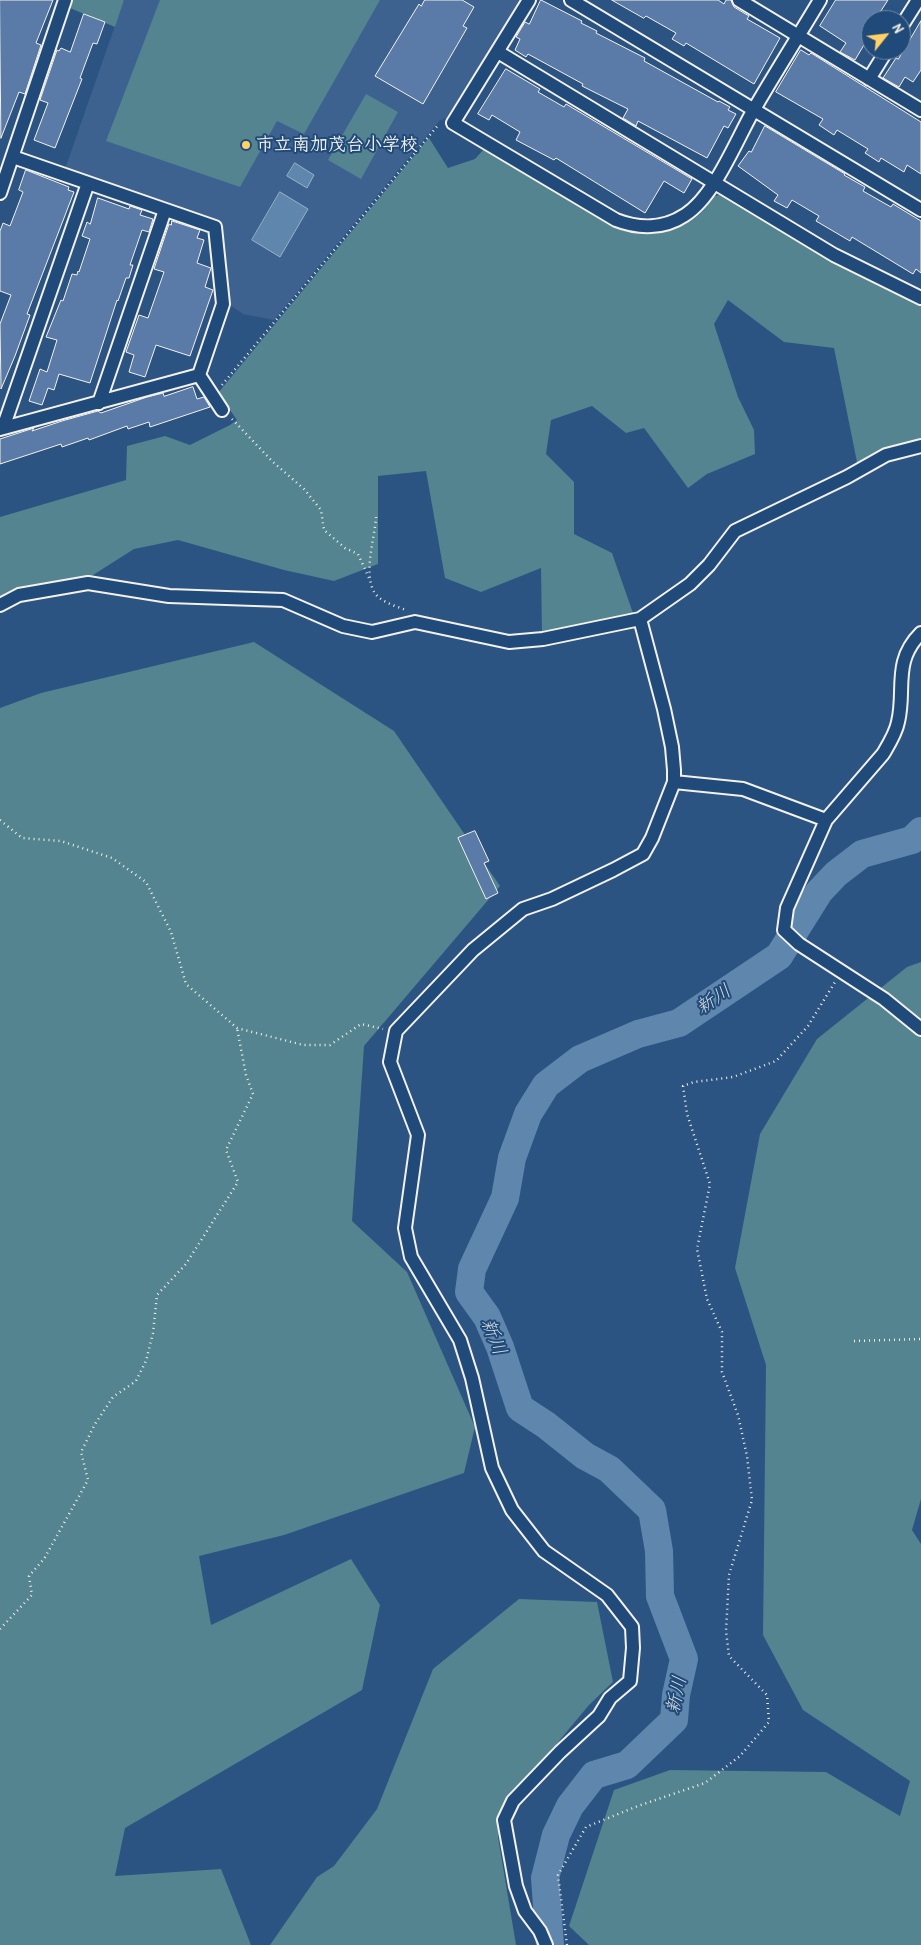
<!DOCTYPE html>
<meta charset="utf-8">
<style>
body{margin:0}
#map{position:relative;width:921px;height:1945px;overflow:hidden;background:#2b5483;font-family:"Patrick Hand",sans-serif}
canvas{display:block}
.north{position:absolute;left:861px;top:10px;width:50px;height:50px;box-sizing:border-box;background:#1f4a7a;border:1px solid #748da6;border-radius:50%;rotate:61deg;font-size:14px;font-weight:700;line-height:20px;text-align:center;color:#f4f1e8}
.north::after{content:'';display:block;margin:auto;width:18px;height:22px;background:#ffd166;clip-path:polygon(50% 0,100% 100%,50% 72%,0 100%)}
</style>
<div id="map">
<canvas width="921" height="1945"></canvas>
<div class="north">N</div>
</div>
<script>
const g = document.querySelector('canvas').getContext('2d');
g.lineJoin = 'round';
function paint(path, color) {
  g.fillStyle = color;
  g.fill(path, 'evenodd');
}
function trace(path, color, width, dash) {
  g.strokeStyle = color;
  g.lineWidth = width;
  g.lineCap = dash ? 'butt' : 'round';
  g.setLineDash(dash || []);
  g.stroke(path);
}
function drawText(font, color, halo, rows, align = 'center') {
  g.font = font + ' "Patrick Hand","Klee One",sans-serif';
  g.lineWidth = 4;
  g.setLineDash([]);
  g.textBaseline = 'middle';
  g.strokeStyle = halo;
  g.fillStyle = color;
  for (const [text, x, y, turn = 0] of rows) {
    g.save();
    g.translate(x, y);
    g.rotate((+turn || 0) * Math.PI / 180);
    g.textAlign = isNaN(turn) ? turn : align;
    if (halo) g.strokeText(text, 0, 0);
    g.fillText(text, 0, 0);
    g.restore();
  }
}
paint(new Path2D(`
 M124,0H519L487,57L446,118L440,120L274,320L243,314L230,305L222,223L65,169Z`), '#3d6290');
paint(new Path2D(`
 M73,0H124L115,27L70,8Z
 M160,0H380L304,134L277,121L240,187L106,141Z
 M366,94L398,112L361,179L328,160Z
 M429,138L448,168L475,159L485,148L613,225C640,237 670,236 695,218C703,212 708,206 712,197L722,194L805,245L921,306V444L858,467L834,348L784,342L728,300L714,324L738,397L754,430L755,454L707,474L688,488L644,428L626,433L592,406L551,420L546,454L574,482V534L612,553L634,616L542,635L541,568L481,592L445,578L426,471L378,476V564L334,581L284,570L178,540L134,549L82,582L0,603V517L126,480L127,446L165,436L190,445L230,425L237,420L218,393Z
 M254,642L394,731L500,886L364,1046L352,1221L407,1272L475,1427L464,1473L284,1535L199,1556L211,1625L351,1559L380,1605L362,1690L125,1828L115,1876L221,1869L251,1945H0V708L41,693Z
 M921,962V1499L912,1530L921,1544V1945H589L569,1926L614,1790L670,1770L826,1772L900,1816L910,1781L803,1710L763,1635L766,1365L735,1268L760,1134L817,1039L907,967Z
 M519,1599L597,1602L613,1682L589,1705L503,1808L498,1837L516,1945H270L317,1877L334,1866L377,1809L433,1669Z`), '#53848f');
const water = new Path2D(`
 M295,163L314,175L307,188L287,176Z
 M280,192L308,209L280,257L252,240Z`);
paint(water, '#5f87ad');
trace(water, '#9bb1c5', 1);
trace(new Path2D(`
 M550,1945L545,1878L556,1835L570,1806L594,1775L627,1765L674,1720L676,1695L684,1659L660,1596L659,1551L652,1510L609,1469L585,1456L546,1425L520,1408L500,1347L487,1317L469,1292L472,1269L505,1198L512,1158L528,1114L546,1085L580,1059L638,1034L679,1023L779,956L819,892L836,874L862,854L912,840L921,831`), '#5f87ad', 28);
const building = new Path2D(`
 M0,0H53L36,43L41,45L25,94L19,92L1,138Z
 M425,0H462L474,7L463,26L467,28L423,104L375,76L419,4L421,6Z
 M541,0L582,21L581,23L597,31L596,33L645,58L644,61L718,102L719,101L730,107L728,110L736,114L728,128L724,126L707,158L638,121L636,126L623,118L628,109L582,86L583,84L528,54L526,57L515,50L520,39L516,37L525,22L529,24Z
 M612,0H718L724,4L726,0H731L734,7L749,16L747,19L780,38L754,84L686,43L684,46L672,39L676,33L646,16L644,18Z
 M836,0H888L875,20H871V33L855,60L840,52L846,43L820,26Z
 M84,14L105,22L97,44L93,43L80,78L82,79L55,148L34,140L48,103L40,100L57,50L59,51L61,48L70,52Z
 M921,21V70L913,82L905,77L899,87L883,78L896,58L898,59Z
 M801,50L809,55L811,53L921,122V174L907,165L904,172L881,158L879,162L865,153L868,149L837,130L834,135L819,125L823,119L776,92Z
 M506,69L540,89L538,92L564,107L566,104L692,179L684,193L664,181L645,213L556,158L554,160L516,140L520,132L492,115L489,120L478,114Z
 M765,126L845,174L844,175L865,187L863,191L891,207L893,204L921,221V273L916,269L913,274L852,237L850,241L816,221L819,216L792,200L787,208L774,201L778,195L738,166L749,151L751,152Z
 M26,170L69,187L68,190L74,192L27,314L30,315L15,356L1,389L0,324L11,295L0,291V231L3,223L10,226L23,192L19,190Z
 M98,198L129,209L130,206L142,210L140,215L153,219L149,232L142,230L130,265H133L129,278H126L118,301L117,300L90,383L59,374L54,390L48,388L42,405L29,401L40,369L47,372L57,340L46,337L61,300L63,301L72,274L77,275L78,271L79,272L90,239L82,236L87,222L90,224Z
 M172,221L200,230L197,238L204,240L197,263L211,268L205,287L213,290L190,356L156,345L145,377L129,372L134,355L126,352L139,315L148,318L164,272L154,269L169,224L171,225Z
 M193,387L197,399L204,397L210,407L150,427L149,422L128,429L127,426L89,440L88,438L62,447L61,444L0,464V439L34,428L32,431L62,421L98,411L101,413L147,397L163,393L164,396Z
 M475,831L489,861L484,863L498,893L486,899L458,838Z`);
paint(building, '#5a7aa7');
trace(building, '#f4f1e8', 1);
const minor = new Path2D(`
 M529,0L453,123L616,220C639,229 664,229 685,215C714,197 736,141 753,111C775,73 798,37 820,0
 M571,0L921,210
 M739,0L921,110
 M901,27L918,0
 M498,52L834,255L921,298
 M869,79L887,50
 M0,193L65,0
 M199,375L222,410
 M99,403L165,210
 M3,428L88,183
 M0,429L199,375L223,304L215,227L13,157
 M0,605L19,595L88,583L169,596L283,600L343,626L372,632L415,622L509,642L543,639L640,619L690,584L709,565L735,531L847,477L886,455L921,446
 M921,633C892,662 906,689 898,722C896,733 889,744 883,754L826,820L787,908L784,930L799,944L884,999L921,1029
 M674,782L743,789L826,820
 M546,1945L540,1931L525,1911L516,1886L504,1820L513,1801L560,1752L599,1716L610,1698L630,1681L633,1648L632,1627L607,1595L544,1551L512,1510L492,1468L472,1378L460,1340L411,1257L405,1228L418,1135L390,1062L396,1031L473,950L523,909L552,899L613,870L643,854L652,838L674,782V770L672,747L664,709L640,619`);
trace(minor, '#f4f1e8', 16);
trace(new Path2D(`
 M222,385L439,124
 M232,419L273,462L304,489L321,510L324,530L345,548L358,554L369,578
 M376,517C375,539 359,585 381,599C388,604 398,607 406,610
 M0,820L22,838L61,841L112,858L146,882L171,932L186,984L237,1028L303,1045H330L361,1024L383,1029
 M854,1341L921,1339
 M0,1629L32,1595L29,1576L44,1559L88,1480L81,1452L95,1424L113,1397L136,1381L146,1361L153,1333L157,1295L186,1264L238,1182L226,1150L253,1094L246,1075L237,1028
 M567,1945L558,1875L586,1827L638,1806L705,1783L740,1756L769,1722L767,1695L729,1656L726,1631L729,1575L752,1500L747,1456L738,1415L722,1372V1332L707,1299L697,1249L710,1184L687,1114L683,1086L694,1082L733,1077L776,1061L808,1026L835,982`), '#f4f1e8', 2.5, [1, 4]);
trace(minor, '#1f4a7a', 12);
for (const [x, y, r, color] of [
 [246,145,5,"#ffd166"]
]) {
  const dot = new Path2D();
  dot.arc(x, y, r, 0, 2 * Math.PI);
  g.fillStyle = color;
  g.fill(dot);
  trace(dot, '#1f4a7a', 2);
}
drawText('bold 18px', '#f4f1e8', '#1f4a7a', [
 ["市立南加茂台小学校",256,145]
], 'left');
drawText('italic 19px', '#d6dcdc', '#1f4a7a', [
 ["新川",714,1000,-34],
 ["新川",493,1337,68],
 ["新川",677,1695,-78]
]);
</script>
